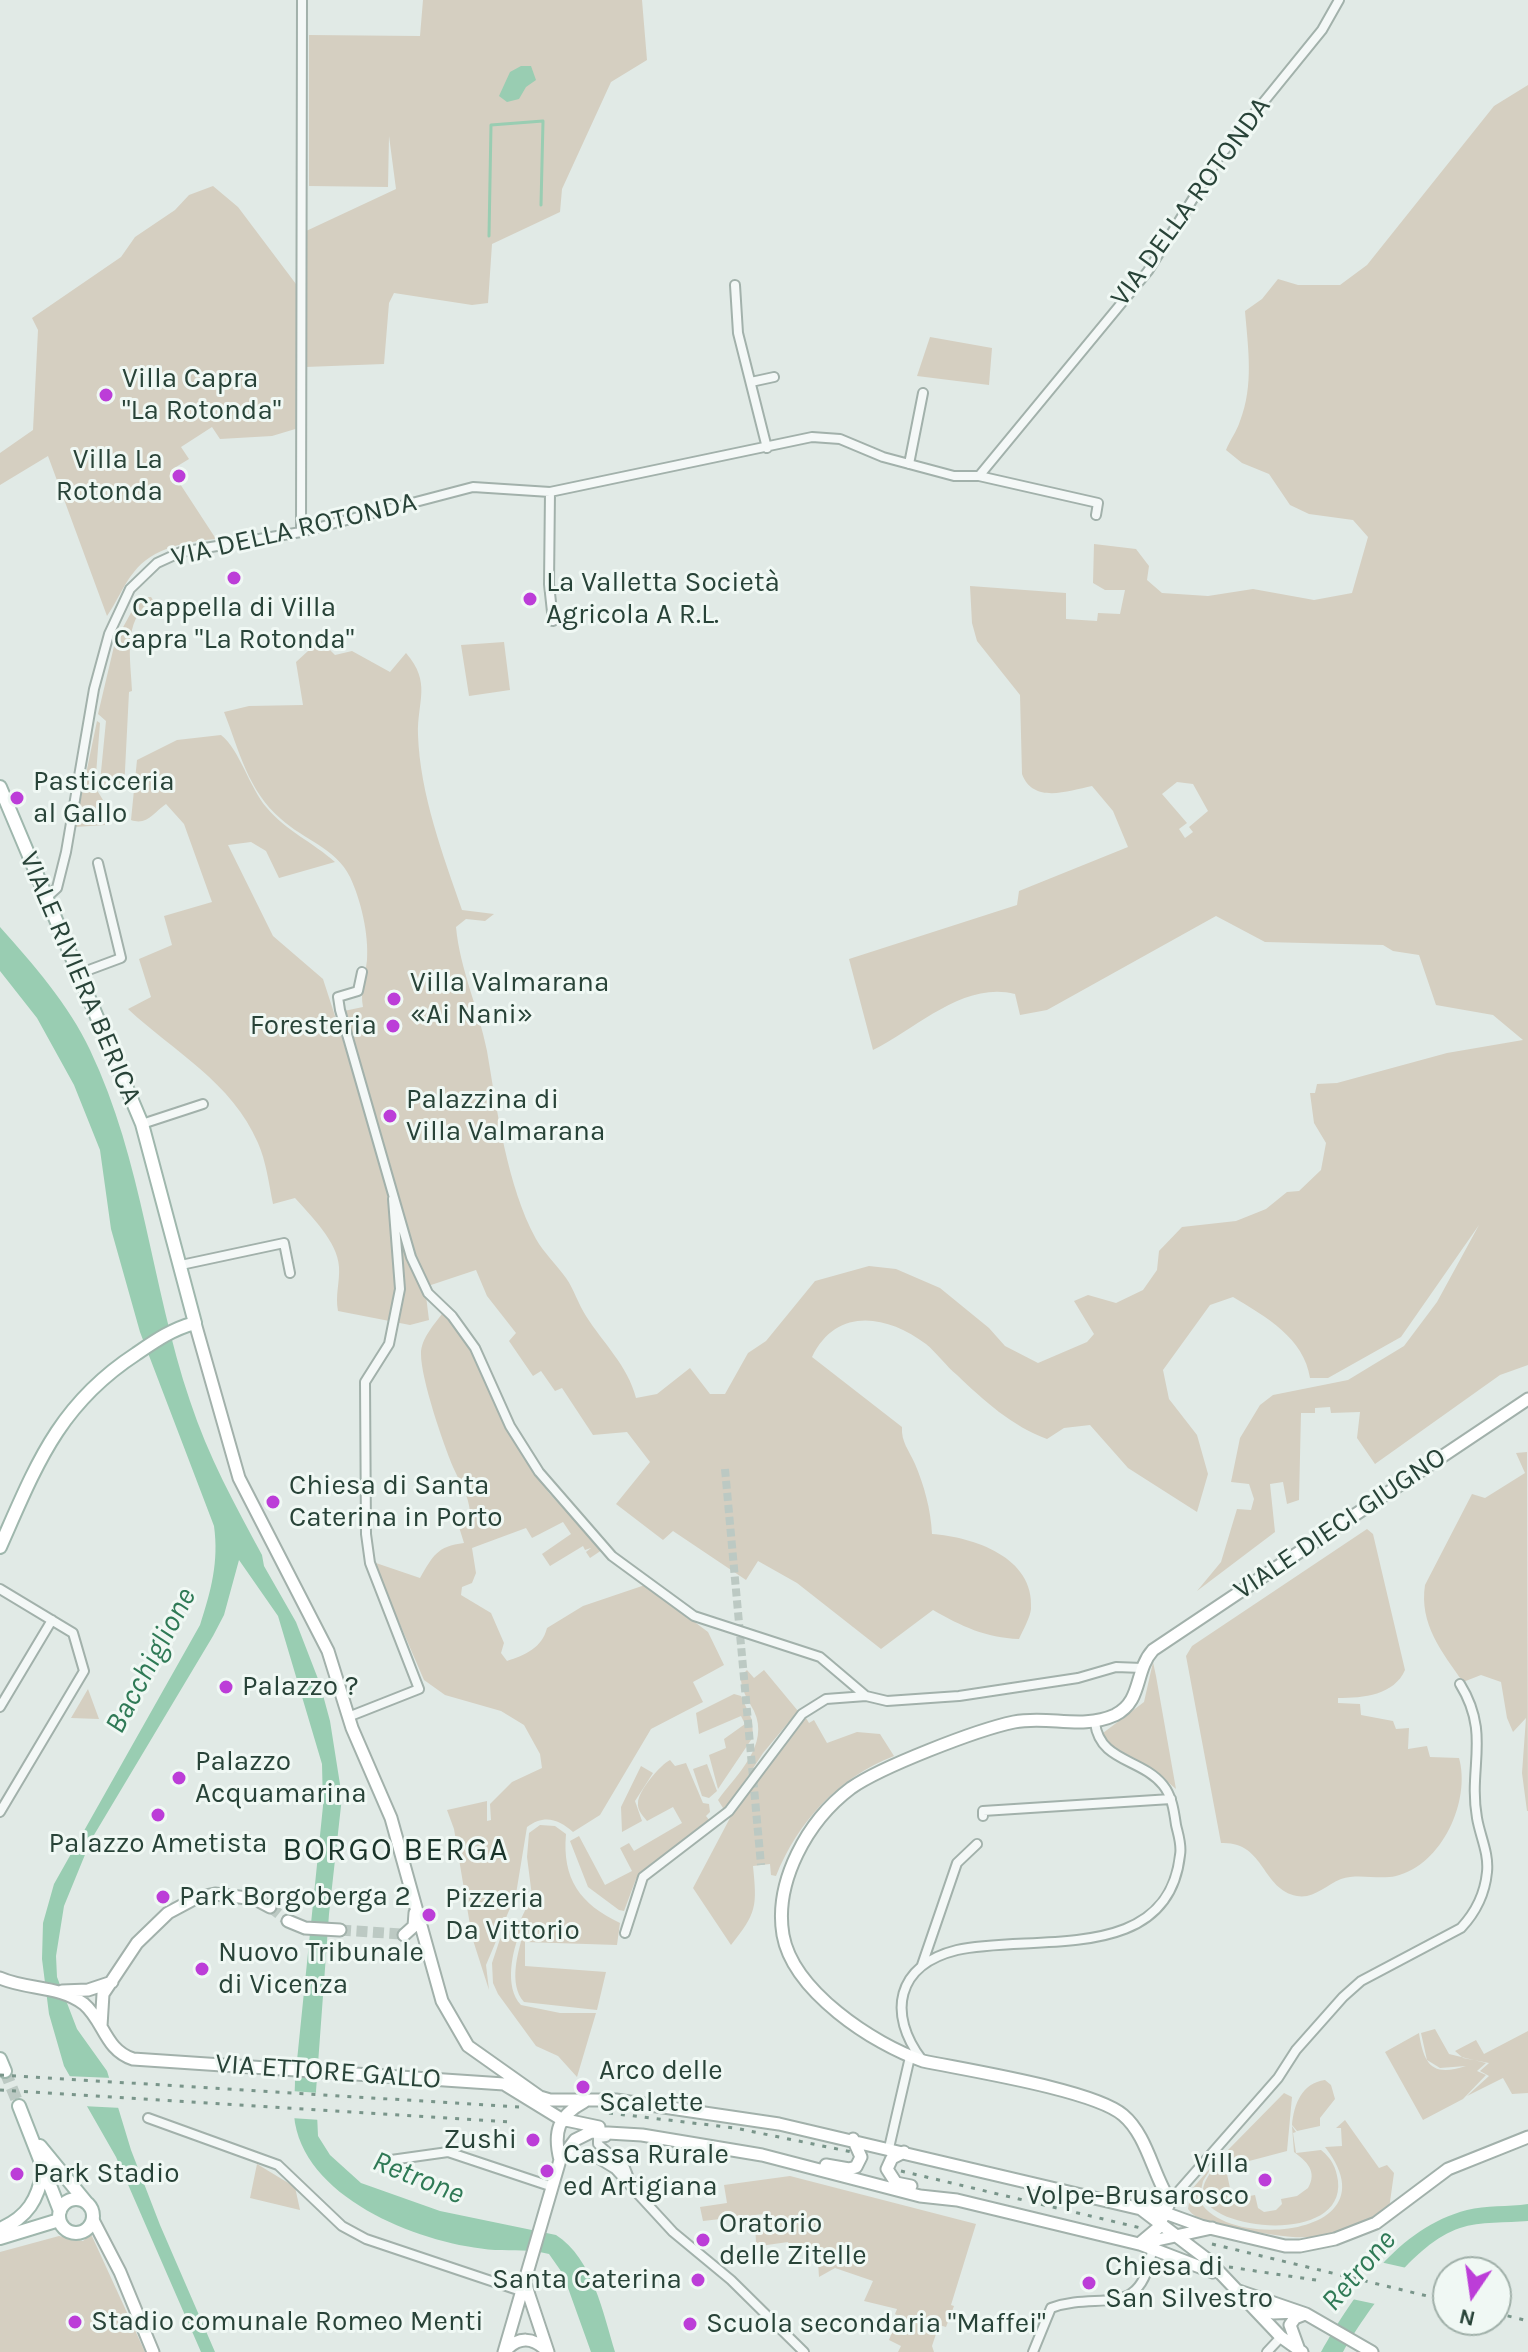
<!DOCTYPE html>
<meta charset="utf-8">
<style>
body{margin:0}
#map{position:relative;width:1528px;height:2352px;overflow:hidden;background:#e1eae6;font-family:Karla,sans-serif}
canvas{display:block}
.north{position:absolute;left:1432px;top:2256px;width:80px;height:80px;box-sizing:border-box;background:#f0f8f4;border:2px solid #a0b0a9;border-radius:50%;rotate:193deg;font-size:22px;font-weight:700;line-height:32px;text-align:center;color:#284338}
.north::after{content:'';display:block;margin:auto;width:28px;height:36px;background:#bc3dd8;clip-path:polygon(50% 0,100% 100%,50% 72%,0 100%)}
</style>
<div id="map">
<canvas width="1528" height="2352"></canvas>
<div class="north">N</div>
</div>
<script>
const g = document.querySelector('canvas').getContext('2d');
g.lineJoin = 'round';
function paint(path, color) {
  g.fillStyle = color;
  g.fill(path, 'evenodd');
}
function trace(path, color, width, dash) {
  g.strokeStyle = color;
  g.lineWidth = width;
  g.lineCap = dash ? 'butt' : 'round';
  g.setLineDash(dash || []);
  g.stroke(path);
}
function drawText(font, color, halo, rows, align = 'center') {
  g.font = font + ' Karla,sans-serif';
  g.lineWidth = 6;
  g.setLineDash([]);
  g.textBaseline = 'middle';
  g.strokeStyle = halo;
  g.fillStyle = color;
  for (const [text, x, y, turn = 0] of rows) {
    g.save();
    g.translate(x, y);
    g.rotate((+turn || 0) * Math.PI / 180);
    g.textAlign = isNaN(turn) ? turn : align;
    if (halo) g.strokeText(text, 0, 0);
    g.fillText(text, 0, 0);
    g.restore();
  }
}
paint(new Path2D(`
 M423,0H642L647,60L611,82L562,189L560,212L492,244L488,303L472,305L394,293L389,303L384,364L305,367L304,232L396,189L389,136L388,187L309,186V35L420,36Z
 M1528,85V1365L1500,1375L1375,1464L1357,1438L1360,1412L1331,1413L1330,1407L1315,1408V1413H1301L1299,1500L1287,1504L1283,1482L1270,1484L1275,1532L1197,1591L1221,1562L1237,1509L1251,1510L1254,1499L1249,1484L1231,1482L1240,1438L1260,1405L1273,1395L1348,1380L1404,1346L1437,1302L1479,1225L1401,1337L1328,1378H1310C1304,1338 1266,1317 1233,1297L1210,1305L1163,1370L1169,1399L1197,1435L1208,1474L1197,1512L1128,1468L1090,1425L1064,1428L1047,1439C1013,1427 983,1400 957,1375C946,1366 937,1353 926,1344C886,1314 836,1307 812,1357L902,1427C901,1442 909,1450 915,1464C924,1485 931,1510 932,1534C973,1537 1035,1557 1031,1609C1030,1618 1023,1630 1019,1639C986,1638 961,1626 933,1610L881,1649L797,1583L758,1561L746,1580L673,1531L663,1540L616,1504L650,1462L627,1432L593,1435L562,1388L555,1391L541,1371L533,1376L509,1341L516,1333L487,1296L476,1270L428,1286L419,1266L344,1011L363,1007C360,991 365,978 367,960C369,935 361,900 350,877C336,848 304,840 281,819C248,791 239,750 224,712L249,706L303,705L296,662L320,640L335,655L352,651L390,672L406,653C432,683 417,701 418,735C420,794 443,855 462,910L494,914L485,921L466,919L456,927C460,970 479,1009 487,1051C497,1110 507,1186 536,1239C544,1253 557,1265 566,1278C574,1289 578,1304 586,1316C603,1343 628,1366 636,1398L657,1394L690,1368L710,1394H725L748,1353L766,1341L815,1281L869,1266L896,1269L940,1288L989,1328L1005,1346L1038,1363L1087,1342L1094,1334L1074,1301L1088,1295L1116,1303L1143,1290L1157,1270L1159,1251L1182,1227L1236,1221L1266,1209L1287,1192L1299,1191L1321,1170L1326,1143L1314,1123L1310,1093H1315L1317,1084L1337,1083L1447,1053L1523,1040L1493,1015L1436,1005L1419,955L1393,951L1383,945L1265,942L1216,916L1047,1010L1020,1015L1015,994C964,981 917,1028 873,1050L849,959L1017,905L1019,891L1128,847L1113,811L1092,786C1068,791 1033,804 1022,774L1020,695L977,641L972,623L970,586L1066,593V619L1097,621L1098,613L1120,614L1125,590H1105L1093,583L1094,544L1136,549L1149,566L1147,580L1162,593L1208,596L1253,589L1314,600L1352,593L1368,537L1353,520L1309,514L1290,505L1269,474L1242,463L1226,450C1230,440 1237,431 1240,421C1254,385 1248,348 1245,311L1262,299L1278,279L1298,285H1340L1367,265L1494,106ZM1177,782L1193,784L1208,811L1189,827L1193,832L1185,838L1179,829L1187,823L1162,794Z
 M213,186L238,207L302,292V427L272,436L220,439L212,427L181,447L189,459L171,470L216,539C188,541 152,548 134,572C123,585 117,602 107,616L48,456L0,485V453L33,430L38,330L32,318L121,257L135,237L175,210L189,195Z
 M930,337L992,348L989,385L917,376Z
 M151,597L155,603L151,601C122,621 131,660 132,691L129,692L124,790H109L100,782L106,721L98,714L115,642L139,598Z
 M504,642L510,690L469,696L461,645Z
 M97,721L100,723L95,787L103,800L105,825L75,827Z
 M221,735C240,750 249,787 267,808C285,830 314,843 335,862L279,878L266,851L251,842L228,845L273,936L323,979L426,1296L429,1320L410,1325L338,1311C335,1295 340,1282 339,1267C338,1242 310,1215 295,1198L273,1204C269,1184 266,1161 258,1143C232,1082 174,1052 128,1009L151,997L139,959L172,945L164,916L212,902L184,824L166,804C154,812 147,826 131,820L137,760L177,740Z
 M444,1311L474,1349L495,1406L517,1446L549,1493L602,1550L590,1558L586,1552L591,1548L585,1550L583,1546L550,1566L542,1554L571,1534L563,1522L532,1538L526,1528L472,1548L476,1573L472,1583L462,1587L461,1595L491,1613L504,1643L501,1653L507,1661C525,1655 542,1648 547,1628L583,1606L645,1585L708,1632L724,1665L693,1682L703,1702L651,1729L600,1815L573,1832C559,1819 544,1814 527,1827L516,1894L486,1965L489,1990L472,1937L454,1829L447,1810L487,1801V1821L491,1820L490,1804L512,1782L542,1768L540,1754L524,1725L501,1711L445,1695L424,1680L373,1562L420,1578C433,1556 437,1546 464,1543L459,1527L470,1513C469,1495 460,1483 453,1467C443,1443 421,1379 421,1354C421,1338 435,1324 444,1311Z
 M1527,1452L1528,1811H1527L1522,1773L1526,1718L1513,1732L1507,1718L1501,1682L1481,1675L1463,1682C1442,1652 1419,1624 1425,1585L1472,1494L1485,1498L1525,1473L1516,1453Z
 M1367,1529L1373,1534L1405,1670C1394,1695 1364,1698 1338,1698V1703L1360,1704L1361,1715L1393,1721L1396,1729L1409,1728L1408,1749L1427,1746L1430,1757L1459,1758C1471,1801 1442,1865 1396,1876C1378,1880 1359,1873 1341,1879C1326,1885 1314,1899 1297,1896C1261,1889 1265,1841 1221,1843L1186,1656L1192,1646Z
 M1153,1662L1156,1676L1176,1789L1155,1771L1107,1743L1103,1733L1144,1702Z
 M747,1670L754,1678L764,1670L798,1711L763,1753L727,1808H723L718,1800C737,1774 770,1745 754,1711C748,1700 740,1688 741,1676Z
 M88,1689L99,1719L71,1718Z
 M734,1694L741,1696L752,1720L753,1737L718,1789L709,1755L726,1748L724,1739L745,1724L741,1716L699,1734L696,1713Z
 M806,1718L809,1723L814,1720L827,1743L857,1732L880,1734L894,1756C839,1777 798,1821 776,1876L771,1875L770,1864L753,1866C757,1906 757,1913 731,1945L693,1888L731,1816Z
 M670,1760L675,1766L686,1763L703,1803L709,1804L710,1812L706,1816L710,1821L647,1867L636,1879L624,1911L619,1910L588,1887L570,1841L579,1836L605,1885L632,1871L620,1848L629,1843L634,1851L682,1823L673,1807L647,1821C643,1816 637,1810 638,1803C638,1791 660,1765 670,1760Z
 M707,1764L717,1791L709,1798L702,1796L693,1769Z
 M641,1766L653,1773L635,1801L642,1821L622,1832L621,1807Z
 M540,1825L555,1826L566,1834C562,1879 580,1904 620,1923L617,1945L525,1942V1966L606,1972L597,2010L524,2002C508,1984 518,1952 524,1931L521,1930C512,1951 504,1987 521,2005L560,2013H596L577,2077L558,2056L536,2046L498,1994L493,1983L492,1963L500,1939L519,1923L532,1896L527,1857L529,1833Z
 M1435,2029L1449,2054L1486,2063L1477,2071L1486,2075L1463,2099L1423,2120L1385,2052L1419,2033C1424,2065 1432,2077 1466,2066L1440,2068L1427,2060L1421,2033Z
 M1528,2031V2093L1512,2094L1503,2078L1467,2096L1489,2076L1480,2071L1489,2063L1463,2058L1455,2051L1476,2040L1484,2054Z
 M1325,2080L1331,2085L1335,2099L1320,2118V2126L1297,2131L1292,2125C1294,2104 1302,2083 1325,2080Z
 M1284,2093L1292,2097L1287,2151L1234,2165L1226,2152Z
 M1345,2120L1379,2168L1387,2165L1394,2173L1389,2209C1340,2247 1289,2240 1233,2227C1218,2224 1197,2222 1188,2209L1191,2190L1213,2165L1203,2181L1199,2199C1221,2251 1397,2239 1325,2147L1342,2146L1341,2128H1336Z
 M1292,2126L1296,2132L1293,2133L1296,2153L1321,2150C1332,2159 1336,2167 1338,2181C1345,2245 1207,2231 1203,2194C1202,2183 1209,2175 1215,2166L1222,2175L1227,2174L1231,2193L1238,2192L1239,2198L1255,2195L1258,2208L1264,2212L1276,2210L1282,2204L1281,2199L1297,2196L1308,2188C1318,2171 1306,2161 1294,2152Z
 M257,2164L295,2187L300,2210L250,2198Z
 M790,2176L976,2224L951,2305L954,2306L946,2327L939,2325L932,2346L934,2352H898L901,2346L889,2340L898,2316L895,2314L897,2309L864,2301L873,2281L835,2268L819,2277L817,2246L790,2248L788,2242L760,2246L756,2242L755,2224L765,2223L764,2214L703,2221L700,2207L727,2203L724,2185Z
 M91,2234L145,2352H0V2252L59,2236L83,2241Z`), '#d5cfc1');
paint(new Path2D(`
 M521,66H531L536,80L526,87L519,99L507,102L499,96L510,72Z
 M0,927C33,964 69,1005 90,1050C143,1161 151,1285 190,1401C208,1456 235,1505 262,1555L264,1566L296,1622L320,1684L330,1721L342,1797L329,1914L316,2091L318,2136L330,2155L361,2183L440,2211L556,2235C593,2259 603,2313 615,2352H591L563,2274L549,2254C530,2249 514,2251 495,2250C425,2245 309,2202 295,2123C293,2110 295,2094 295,2080L323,1806L322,1764L278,1616L239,1560L224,1615L213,1636L91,1840L64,1906L56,1956L57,1977L77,2029L107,2071L131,2150L160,2225L215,2352H201L116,2157L64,2066L49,2014L42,1959L43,1923L54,1884L200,1625C211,1591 219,1562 214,1526L140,1332L111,1229L100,1150L74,1085L37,1018L0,971Z
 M1528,2204V2221C1507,2223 1480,2221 1460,2228C1414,2243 1367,2311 1343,2352H1321C1355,2293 1398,2228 1467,2210C1486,2205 1508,2207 1528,2204Z`), '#99cdb2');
paint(new Path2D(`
 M65,2076L113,2078L122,2108L82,2106Z
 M291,2091L320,2093L321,2120L291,2118Z
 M1380,2262L1411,2269L1380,2305L1352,2299Z`), '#e1eae6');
trace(new Path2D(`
 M489,236L491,125L543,121L541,205`), '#99cdb2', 3);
trace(new Path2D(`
 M725,1469L761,1865`), '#bcc9c3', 8, [8, 4]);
trace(new Path2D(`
 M270,1907L288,1921
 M340,1930L401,1934`), '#bcc9c3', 11, [11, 5.5]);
trace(new Path2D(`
 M5,2071L19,2106`), '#bcc9c3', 12, [12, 6]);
const street = new Path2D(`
 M735,285L738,333L767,448
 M751,382L774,377
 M909,464L923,393
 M979,476L1148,271L1219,157L1322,30L1339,0
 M550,492L549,584L553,621
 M301,532L302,0
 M47,897L57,888L66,852L94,689L109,634L130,589L157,563L181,552L301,532L473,487L550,492L812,437L840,439L883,457L954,476H979L1098,503L1096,515
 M362,972L358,991L338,997L340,1010L411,1257L428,1293L452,1316L475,1348L510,1426L539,1472L612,1556L694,1616L820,1657L866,1696
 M78,974L121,958L98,863
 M142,1124L203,1104
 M181,1265L284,1243L290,1273
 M0,1589L73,1633L84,1671L0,1812
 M0,1707L52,1620
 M348,1717L419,1689L370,1563L366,1534L365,1382L389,1344L400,1289L393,1199
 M983,1816V1811L1171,1799
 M625,1933L643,1877L729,1811L802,1714L826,1699L866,1696L887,1701L959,1696L1078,1678L1116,1667L1142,1668
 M922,1965L957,1863L977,1844
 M922,2060C887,2014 896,1965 957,1950C1032,1933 1168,1966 1180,1855C1182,1845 1178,1834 1176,1825C1174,1811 1172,1796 1163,1785C1141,1758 1100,1762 1095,1723
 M148,2118L278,2165L342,2226L366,2239L521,2291
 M606,2137L598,2138V2144L625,2168L632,2186
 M889,2148L910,2057
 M566,2153L597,2158L615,2169L673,2232L731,2280L804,2352
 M391,2160L448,2152L553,2187
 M1170,2201L1278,2078L1296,2050L1343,1997L1361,1981L1461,1928C1475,1913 1485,1893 1487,1872C1489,1853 1480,1836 1477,1818C1468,1767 1491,1734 1460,1684
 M1033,2352L1051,2308C1100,2290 1141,2322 1152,2250
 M1267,2352L1281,2337`);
const secondary = new Path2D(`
 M195,1323L239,1478L328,1651L352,1728L391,1818L442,2001L468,2046L540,2097L550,2100H616L779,2124L1141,2209L1208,2260L1281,2337L1302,2352
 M288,1921L305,1928L340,1930
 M404,1935L414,1926L415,1913
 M0,1978C27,1990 59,1985 84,2004C104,2021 105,2050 133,2059L504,2084L561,2119L599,2127
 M62,1991L88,1990L112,1982
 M101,2026L103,1994L137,1943L168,1913L196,1898L215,1894L255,1899L270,1907
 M904,2152L892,2158L887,2169L896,2183L911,2186
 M560,2160C553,2132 558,2116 584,2102
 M826,2165L849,2169L856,2167L861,2157L853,2139
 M1143,2205L1201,2226L1285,2246H1300L1335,2239L1376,2223L1448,2169L1528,2137
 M93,2220L120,2272L153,2352
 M1139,2244L1158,2228L1170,2201C1153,2175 1147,2135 1123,2115C1094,2090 966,2070 923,2061C873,2044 793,1991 783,1935C774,1882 807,1821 851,1788C881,1767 976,1730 1014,1722C1048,1715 1082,1730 1115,1715C1143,1701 1134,1671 1153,1650L1528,1399
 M1140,2244L1213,2272
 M526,2286L548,2352
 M1239,2291L1306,2314L1372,2352
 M1256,2306L1273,2313L1297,2312
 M1299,2350L1290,2325L1295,2318L1305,2314
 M505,2351C519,2336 533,2337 547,2351
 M504,2352L560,2160L575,2140L591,2132L642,2135L762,2155L920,2196L957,2200L1139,2244L1212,2228`);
const primary = new Path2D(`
 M0,787L142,1124L195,1323C172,1329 155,1341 136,1354C58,1405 36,1466 0,1547
 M0,2059L5,2071
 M19,2106L60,2211
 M40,2146L86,2202
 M59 2216a17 17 0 1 1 34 0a17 17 0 1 1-34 0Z
 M0,2229C28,2217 38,2199 43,2171
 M0,2238L59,2220`);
trace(street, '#a2b1ab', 12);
trace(secondary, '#a2b1ab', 15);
trace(primary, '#9fb7ad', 16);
trace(street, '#f4f8f7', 8);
trace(secondary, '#fff', 11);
trace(primary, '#fff', 12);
trace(new Path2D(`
 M0,2075L519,2107
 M0,2090L511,2122
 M609,2113L735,2128L852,2152
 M901,2171L1141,2228
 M1212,2244L1448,2301
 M1229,2267L1322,2281
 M1496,2313L1528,2321`), '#79958a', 3, [4, 8]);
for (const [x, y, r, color] of [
 [106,395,8,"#bc3dd8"],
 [179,476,8,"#bc3dd8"],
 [234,578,8,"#bc3dd8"],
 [530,599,8,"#bc3dd8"],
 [17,798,8,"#bc3dd8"],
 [394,999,8,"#bc3dd8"],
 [393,1026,8,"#bc3dd8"],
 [390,1116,8,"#bc3dd8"],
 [273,1502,8,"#bc3dd8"],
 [226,1687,8,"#bc3dd8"],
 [179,1778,8,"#bc3dd8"],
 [158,1815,8,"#bc3dd8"],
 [163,1897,8,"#bc3dd8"],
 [429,1915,8,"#bc3dd8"],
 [202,1969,8,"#bc3dd8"],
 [583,2087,8,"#bc3dd8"],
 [533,2140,8,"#bc3dd8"],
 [547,2171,8,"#bc3dd8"],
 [17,2174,8,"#bc3dd8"],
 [1265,2180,8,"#bc3dd8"],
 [703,2240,8,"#bc3dd8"],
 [698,2280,8,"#bc3dd8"],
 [1089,2283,8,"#bc3dd8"],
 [75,2322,8,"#bc3dd8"],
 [690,2324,8,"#bc3dd8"]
]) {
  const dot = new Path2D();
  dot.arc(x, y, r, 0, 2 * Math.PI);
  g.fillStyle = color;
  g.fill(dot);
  trace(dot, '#f0f8f4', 3);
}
drawText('28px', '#284338', '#f0f8f4', [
 ["VIA DELLA ROTONDA",1191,202,-54],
 ["VIA DELLA ROTONDA",294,530,-13],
 ["VIALE RIVIERA BERICA",80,978,67],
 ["VIALE DIECI GIUGNO",1340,1524,-34],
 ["VIA ETTORE GALLO",328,2072,4]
]);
drawText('28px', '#284338', '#f0f8f4', [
 ["Villa Capra",122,379],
 ["\"La Rotonda\"",122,411],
 ["Villa La",163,460,"right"],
 ["Rotonda",163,492,"right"],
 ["La Valletta Società",546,583],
 ["Agricola A R.L.",546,615],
 ["Cappella di Villa",234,608,"center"],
 ["Capra \"La Rotonda\"",234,640,"center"],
 ["Pasticceria",33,782],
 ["al Gallo",33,814],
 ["Villa Valmarana",410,983],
 ["«Ai Nani»",410,1015],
 ["Foresteria",377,1026,"right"],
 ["Palazzina di",406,1100],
 ["Villa Valmarana",406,1132],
 ["Chiesa di Santa",289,1486],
 ["Caterina in Porto",289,1518],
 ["Palazzo ?",242,1687],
 ["Palazzo",195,1762],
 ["Acquamarina",195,1794],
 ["Palazzo Ametista",158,1844,"center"],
 ["Park Borgoberga 2",179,1897],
 ["Pizzeria",445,1899],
 ["Da Vittorio",445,1931],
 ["Nuovo Tribunale",218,1953],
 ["di Vicenza",218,1985],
 ["Arco delle",599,2071],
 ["Scalette",599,2103],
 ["Zushi",517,2140,"right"],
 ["Cassa Rurale",563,2155],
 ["ed Artigiana",563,2187],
 ["Villa",1249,2164,"right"],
 ["Volpe-Brusarosco",1249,2196,"right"],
 ["Park Stadio",33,2174],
 ["Oratorio",719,2224],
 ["delle Zitelle",719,2256],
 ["Chiesa di",1105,2267],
 ["San Silvestro",1105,2299],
 ["Santa Caterina",682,2280,"right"],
 ["Stadio comunale Romeo Menti",91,2322],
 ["Scuola secondaria \"Maffei\"",706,2324]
], 'left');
drawText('italic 30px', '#2f7a56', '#f0f8f4', [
 ["Bacchiglione",151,1661,-62],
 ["Retrone",418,2178,22],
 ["Retrone",1359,2271,-49]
]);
g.letterSpacing = '2px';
drawText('32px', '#1a342a', '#f0f8f4', [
 ["BORGO BERGA",396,1851]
]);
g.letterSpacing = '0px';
</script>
